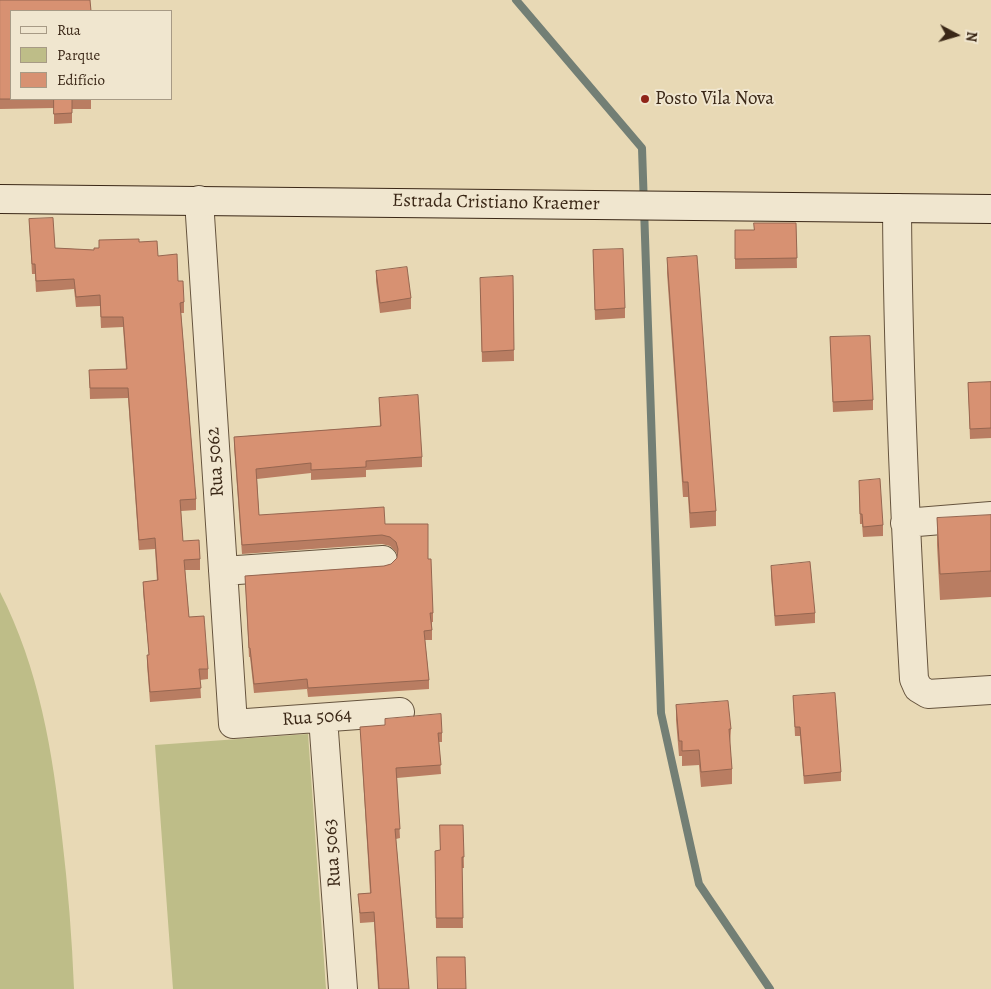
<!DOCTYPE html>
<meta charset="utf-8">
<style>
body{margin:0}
#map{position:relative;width:991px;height:989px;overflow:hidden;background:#e8d9b5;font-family:Alegreya,serif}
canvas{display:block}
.legend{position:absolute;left:10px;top:10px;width:162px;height:90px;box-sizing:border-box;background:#f0e6cf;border:1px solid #a79a85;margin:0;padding:6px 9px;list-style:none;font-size:15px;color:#3a2716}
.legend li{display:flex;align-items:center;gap:10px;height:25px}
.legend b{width:25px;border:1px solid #a79a85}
.north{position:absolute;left:931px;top:10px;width:50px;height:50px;-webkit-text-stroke:4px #f0e6cf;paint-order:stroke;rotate:96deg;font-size:14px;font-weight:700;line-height:20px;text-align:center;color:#3a2716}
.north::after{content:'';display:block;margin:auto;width:18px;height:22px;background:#3a2716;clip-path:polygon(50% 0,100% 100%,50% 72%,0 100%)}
</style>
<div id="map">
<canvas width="991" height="989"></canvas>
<ul class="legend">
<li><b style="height:6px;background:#f0e6cf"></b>Rua</li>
<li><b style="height:14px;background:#bebd88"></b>Parque</li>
<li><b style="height:14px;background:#d79172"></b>Edifício</li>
</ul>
<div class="north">N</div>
</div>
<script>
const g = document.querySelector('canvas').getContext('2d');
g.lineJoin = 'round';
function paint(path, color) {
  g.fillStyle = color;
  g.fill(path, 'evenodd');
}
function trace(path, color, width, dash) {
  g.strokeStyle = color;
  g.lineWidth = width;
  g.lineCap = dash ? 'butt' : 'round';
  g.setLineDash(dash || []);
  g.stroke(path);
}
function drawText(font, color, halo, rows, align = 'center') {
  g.font = font + ' Alegreya,serif';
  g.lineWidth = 4;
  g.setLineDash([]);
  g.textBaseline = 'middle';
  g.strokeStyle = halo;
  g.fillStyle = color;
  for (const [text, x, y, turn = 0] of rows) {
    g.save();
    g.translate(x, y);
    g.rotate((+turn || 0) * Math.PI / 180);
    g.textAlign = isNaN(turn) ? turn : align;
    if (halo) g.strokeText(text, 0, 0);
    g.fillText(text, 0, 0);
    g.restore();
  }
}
paint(new Path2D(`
 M0,592C39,668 53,753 62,837C68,888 72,938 74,989H0Z
 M308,734L326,989H173L155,745Z`), '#bebd88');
trace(new Path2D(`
 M516,0L642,148L661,713L699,884L770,989`), '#737f75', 8);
const street = new Path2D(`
 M199,200L233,724L400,712
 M897,208C898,365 905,522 914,679L918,688L928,694L991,690
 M905,523L991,516
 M223,571L383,560
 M323,718L343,989`);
const secondary = new Path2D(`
 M0,199L991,209`);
trace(street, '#66543e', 30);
trace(secondary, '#3a2716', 30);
trace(street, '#f0e6cf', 28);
trace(secondary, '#f0e6cf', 28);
paint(new Path2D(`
 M0,0L11,99H91V109H72V123L54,124V108L0,109Z
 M29,219L55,248L94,250L139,242L158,256L178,281L184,302V313H181L196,499V510L181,511L183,541L200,559V570H185L189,617L208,669V679L200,680L201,698L150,702L147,665V655H149L143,592V582L157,581L155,549L139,550L128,398L90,399L89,370L126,369L123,327L101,328L100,306L76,307L74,289L36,292L35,274H32Z
 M796,223L797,268L735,269V230H754Z
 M593,250L625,308V318L595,320Z
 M667,258L716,511V526L690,528L688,497H683L667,273Z
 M376,271L411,298V309L380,313L376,281Z
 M513,276L514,361L482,362L480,288Z
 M830,337L873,400V410L833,412Z
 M991,382V438L970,439L968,383Z
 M379,398L422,457V467L366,470V477L311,480V473L257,479L259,515L385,524L428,559L433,613V622H432V640H425L429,680V689L308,697L307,689L254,693L250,657H249L245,576L384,566L391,564L397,558V555L396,552L390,546L382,544L242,554L234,446V437L380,426Z
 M859,481L883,525V536L863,537L862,524H860Z
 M991,515V597L940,600L937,545V518Z
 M771,566L815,613V623L775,626L771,576Z
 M793,696L841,772V781L804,784L800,736H795Z
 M676,705L731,729L730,744L732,769V784L701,787L699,765L682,766V756H679L676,720Z
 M385,719L442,733V742H439L441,774L397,778L400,838L396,839L409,989H378L374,922L360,923L358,894L370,893L360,727L385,726Z
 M463,825L464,868H462L463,928H436L435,851L440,850Z`), '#b97d62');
const building = new Path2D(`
 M0,0H90L91,11H11V99H25H0Z
 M54,99H72V113L54,114Z
 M53,218L55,248L94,250V248H99V240L139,239V242L157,241L158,256L177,254L178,281H183L184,302L180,303L196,499L180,500L183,541L199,540L200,559L184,560L189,617L204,616L208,669H199L201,688L150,692L147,655H149L143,582L158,580L155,538L139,540L128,388H90L89,370L127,369L123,317H101L100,295L76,297L74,279L36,281L35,264H32L29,219Z
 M754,223H796L797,258L735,259V230H754Z
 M623,249L625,308L595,310L593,250Z
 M697,256L716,511L690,513L688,482H683L667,258Z
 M407,267L411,298L380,303L376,271Z
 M513,276L514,350L482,352L480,278Z
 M870,336L873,400L833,402L830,337Z
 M991,382V428L970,429L968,383Z
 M418,395L422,457L366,461V467L311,470V463L256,469L259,515L384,507L385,524H428V559H431L433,613H430L432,630L424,631L429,680L308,688L307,679L254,684L250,648H249L245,576L384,566L391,564L397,558L398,549L396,542L390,537L382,535L242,545L234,437L381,426L379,398Z
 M880,479L883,525L863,527L862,514H860L859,481Z
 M991,515V571L940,574L937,518Z
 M810,562L815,613L775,616L771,566Z
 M835,693L841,772L804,776L800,727H795L793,696Z
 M728,701L731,729H729L732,769L701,772L699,750L682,751V741H679L676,705Z
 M441,714L442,733H438L441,765L396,768L400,829H395L409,989H379L374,912L360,913L358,894L371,893L360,727L385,725V719Z
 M440,825H463L464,857H462L463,918H436L435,851L440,850Z
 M437,957H465L466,989H438Z`);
paint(building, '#d79172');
trace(building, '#966650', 1);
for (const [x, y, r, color] of [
 [645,99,5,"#8f2418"]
]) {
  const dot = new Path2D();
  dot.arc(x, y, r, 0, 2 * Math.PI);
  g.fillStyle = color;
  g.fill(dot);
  trace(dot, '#f0e6cf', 2);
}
drawText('19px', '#3a2716', '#f0e6cf', [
 ["Posto Vila Nova",655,99]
], 'left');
drawText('19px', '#3a2716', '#f0e6cf', [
 ["Estrada Cristiano Kraemer",496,203,1],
 ["Rua 5062",216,462,-94],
 ["Rua 5064",317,718,-4],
 ["Rua 5063",333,853,-94]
]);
</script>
